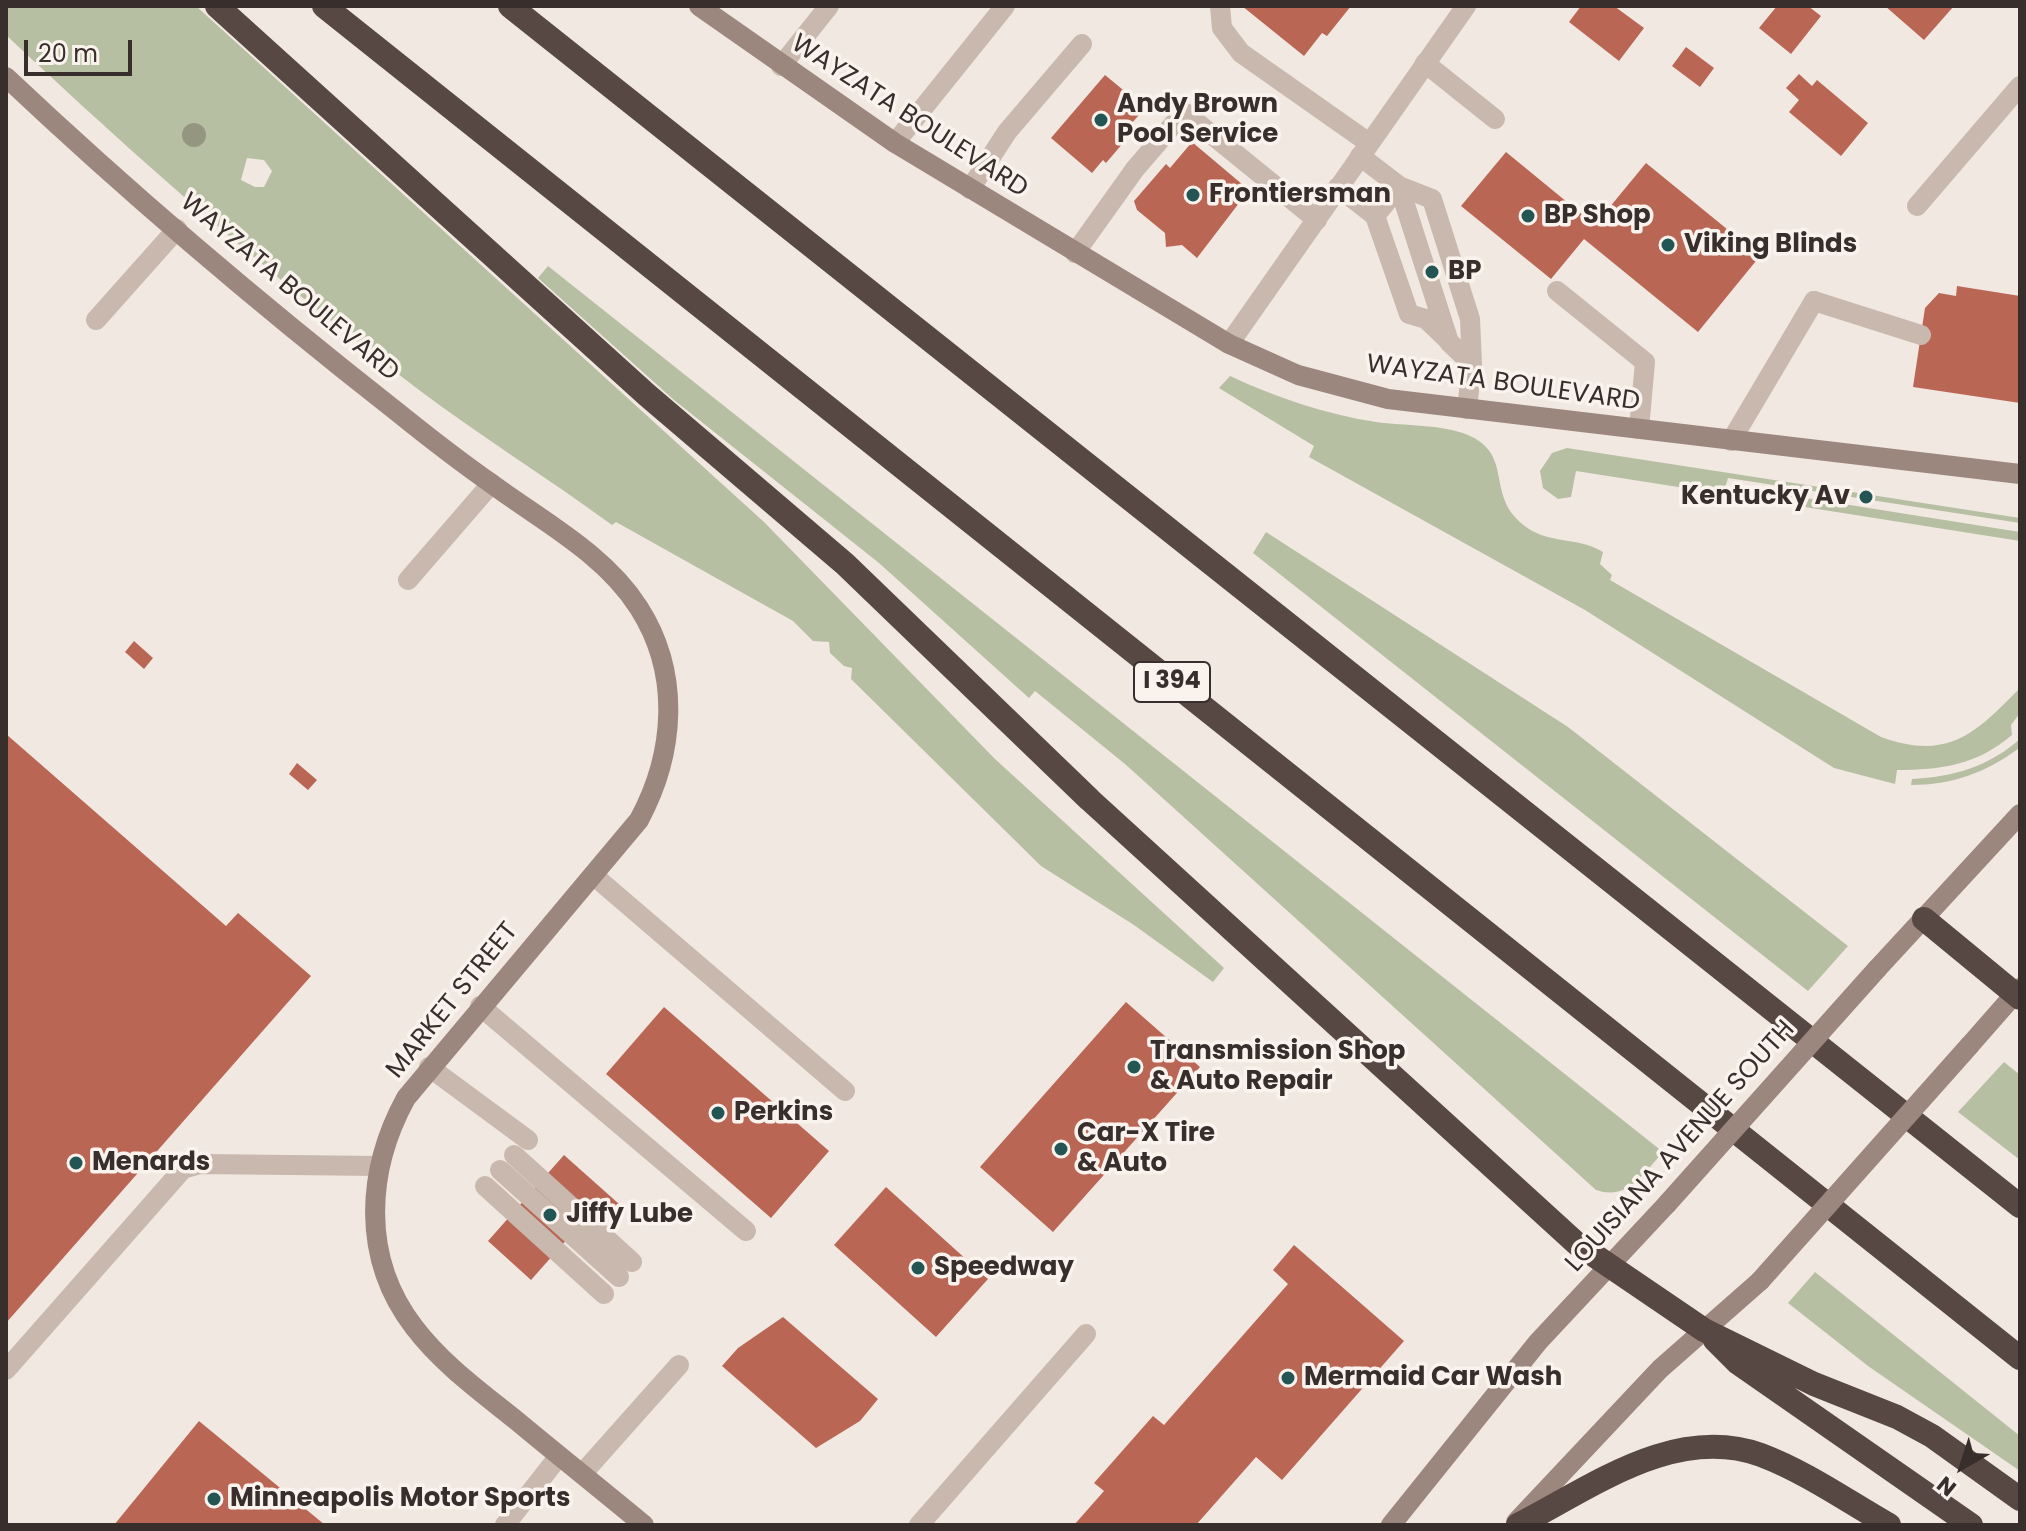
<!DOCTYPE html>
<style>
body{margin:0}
#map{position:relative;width:2026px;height:1531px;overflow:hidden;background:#f1e8e1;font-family:Poppins,sans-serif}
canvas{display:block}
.frame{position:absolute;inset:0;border:8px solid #382e2b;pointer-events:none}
.north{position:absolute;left:1922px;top:1427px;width:80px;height:80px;-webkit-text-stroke:6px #f9f2ed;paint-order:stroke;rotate:219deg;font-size:22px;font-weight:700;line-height:32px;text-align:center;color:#382e2b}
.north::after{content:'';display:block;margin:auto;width:28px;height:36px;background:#382e2b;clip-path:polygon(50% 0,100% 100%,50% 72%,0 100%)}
.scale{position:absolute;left:24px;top:40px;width:108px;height:36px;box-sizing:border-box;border:4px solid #382e2b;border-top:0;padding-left:10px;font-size:24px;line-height:28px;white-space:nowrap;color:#382e2b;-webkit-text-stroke:6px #f9f2ed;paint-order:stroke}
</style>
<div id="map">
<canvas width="2026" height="1531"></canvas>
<div class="frame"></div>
<div class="north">N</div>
<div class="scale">20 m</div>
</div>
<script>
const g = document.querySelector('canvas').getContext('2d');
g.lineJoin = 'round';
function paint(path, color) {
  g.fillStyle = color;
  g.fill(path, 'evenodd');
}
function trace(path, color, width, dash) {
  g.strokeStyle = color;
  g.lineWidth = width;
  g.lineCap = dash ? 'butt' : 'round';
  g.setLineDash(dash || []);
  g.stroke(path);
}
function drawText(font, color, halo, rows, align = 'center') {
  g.font = font + ' Poppins,sans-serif';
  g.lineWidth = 7;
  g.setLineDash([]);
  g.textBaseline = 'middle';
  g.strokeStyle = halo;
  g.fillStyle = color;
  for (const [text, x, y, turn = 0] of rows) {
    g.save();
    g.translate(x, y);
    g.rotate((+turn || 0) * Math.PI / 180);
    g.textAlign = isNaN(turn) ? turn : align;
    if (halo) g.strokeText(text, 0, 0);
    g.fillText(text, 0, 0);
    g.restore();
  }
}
paint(new Path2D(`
 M6,6H196L764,522L995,759L1224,968L1213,982L1134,925L1041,866L851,679L852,668L844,666L830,653L829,642L813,641L793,621L616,522L612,525C549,479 482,437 419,390C275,280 138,159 6,35ZM247,158L264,160L272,171L264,187H255L241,180Z
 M548,266L1663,1152C1644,1173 1628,1201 1596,1190L1125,764L1035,691L1029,698L879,563L674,400L538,278Z
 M1230,376C1277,398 1325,414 1376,422C1405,426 1441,424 1468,435C1510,453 1490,487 1514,516C1542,548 1574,534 1603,552L1600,564L1612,575L1610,580L1881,737C1948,761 1975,734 2020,688V713L2011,725L2012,735C1977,765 1941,770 1897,770L1895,784L1834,768L1585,610L1309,457L1314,446L1219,388Z
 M1567,448L2020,518V523L1728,478L1723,494L1576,471L1571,497L1558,499L1543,488L1540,471L1552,453Z
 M1736,487L2020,532V541L1735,496Z
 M1266,532L1568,727L1848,946L1808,991L1253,553Z
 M2020,739L2018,749C1985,773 1952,785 1911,785L1912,779C1953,777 1988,767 2020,739Z
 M2004,1062L2020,1075V1160L1958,1112Z
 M1815,1272L2020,1436V1471L1868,1366L1788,1303Z`), '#b7bfa2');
paint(new Path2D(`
 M1242,6H1351L1327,36L1322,33L1304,56Z
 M1581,6H1614L1644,28L1619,61L1569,22Z
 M1777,6H1808L1821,16L1791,54L1759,28Z
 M1885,6H1954L1924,40Z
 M1686,47L1714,68L1700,87L1672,66Z
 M1799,74L1812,86L1817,80L1868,123L1841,156L1789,112L1799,100L1786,88Z
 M1105,75L1145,108L1125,131L1129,136L1106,163L1103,160L1092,173L1051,138Z
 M1192,142L1249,190L1197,258L1182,245L1166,247L1165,233L1137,210L1134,201L1166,164L1170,168Z
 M1506,152L1595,225L1646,163L1760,256L1698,332L1584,239L1551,279L1461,206Z
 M1957,286L2020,296V403L1913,387L1925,308L1939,293L1956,296Z
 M134,641L153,658L144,669L125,652Z
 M6,734L226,926L238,913L311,976L6,1323Z
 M297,763L317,780L308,790L289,774Z
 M1126,1002L1200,1067L1053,1232L980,1167Z
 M664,1007L829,1151L771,1218L606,1074Z
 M564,1155L619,1204L605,1220L593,1210L531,1280L488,1241Z
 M886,1187L988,1279L936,1337L834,1245Z
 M1294,1245L1404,1341L1282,1480L1256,1457L1196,1525H1074L1104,1491L1094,1483L1153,1416L1164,1425L1288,1284L1273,1270Z
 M783,1317L878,1399L860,1421L816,1448L722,1366L738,1348Z
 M199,1421L325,1525H114Z`), '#ba6655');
trace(new Path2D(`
 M1220,6L1222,28L1241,53L1369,143
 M1425,63L1495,119
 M781,66L829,6
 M895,143L1005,6
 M1360,156L1399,186L1432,199L1470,319L1472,364L1467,409
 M1399,186L1449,342L1472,364
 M1338,187L1375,216L1399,186
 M970,189L1007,132L1082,44
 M1375,216L1409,314L1426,319L1447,339
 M1075,253L1135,169L1184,112L1317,220
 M1557,291L1645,362L1639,429
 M1814,301L1921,335
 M96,320L177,229
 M408,580L491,484
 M593,875L845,1091
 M480,1006L746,1231
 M429,1067L528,1140
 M514,1155L632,1262
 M500,1170L619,1277
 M485,1186L604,1294
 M6,1370L183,1169L200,1164L379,1166
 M582,1474L679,1365
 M505,1525L559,1456
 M919,1525L1086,1334`), '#c8b8ad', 20);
trace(new Path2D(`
 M1917,206L2020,86
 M1229,344L1466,6
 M1731,441L1814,301`), '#c8b8ad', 20);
trace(new Path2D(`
 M699,6L895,143L1229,344L1298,375L1388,399L2020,474
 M6,77C130,194 262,306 396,411C427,436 459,461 492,484C542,521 605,554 639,608C681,674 675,753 639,820L406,1098C366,1171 361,1258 414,1327C442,1364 481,1392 517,1421C559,1456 602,1490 644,1525
 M1877,969L2020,814
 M1970,1045L2020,988
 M1516,1522L1660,1369L1760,1281
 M1391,1525L1538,1342L1667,1204`), '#9c877f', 20);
trace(new Path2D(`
 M217,6L647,395L845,564L1090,800L1576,1243L1704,1330L1814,1384L1897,1417L1932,1436L2020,1499
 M324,6L2020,1358
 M510,6L2020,1206
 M1924,919L2020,998
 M1715,1340L1738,1363L1971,1525
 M1518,1525C1592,1487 1675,1424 1761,1455C1806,1472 1847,1501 1889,1525`), '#574843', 24);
trace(new Path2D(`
 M1667,1204L1877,969
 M1760,1281L1970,1045`), '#9c877f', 20);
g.fillStyle = '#959680';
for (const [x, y] of [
 [194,135]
]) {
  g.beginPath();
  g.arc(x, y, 12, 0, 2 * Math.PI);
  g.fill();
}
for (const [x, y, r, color] of [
 [1101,120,8,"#245555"],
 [1193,195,8,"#245555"],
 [1528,216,8,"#245555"],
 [1668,245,8,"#245555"],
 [1432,272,8,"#245555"],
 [1866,497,8,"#245555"],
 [1134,1067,8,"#245555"],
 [718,1113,8,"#245555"],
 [1061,1149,8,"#245555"],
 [76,1163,8,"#245555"],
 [550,1215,8,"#245555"],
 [918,1268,8,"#245555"],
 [1288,1378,8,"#245555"],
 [214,1499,8,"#245555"]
]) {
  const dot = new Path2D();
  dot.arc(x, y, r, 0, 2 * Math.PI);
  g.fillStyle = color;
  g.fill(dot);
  trace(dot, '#f9f2ed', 3);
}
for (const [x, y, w] of [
 [1172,682,76]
]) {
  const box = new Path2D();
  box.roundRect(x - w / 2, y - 20, w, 40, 6);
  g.fillStyle = '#f9f2ed';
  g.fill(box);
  trace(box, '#382e2b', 2);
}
drawText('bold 24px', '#382e2b', null, [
 ["I 394",1172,682]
]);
drawText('bold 26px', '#382e2b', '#f9f2ed', [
 ["Andy Brown",1117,105],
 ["Pool Service",1117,135],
 ["Frontiersman",1209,195],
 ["BP Shop",1544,216],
 ["Viking Blinds",1684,245],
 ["BP",1448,272],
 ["Kentucky Av",1850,497,"right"],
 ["Transmission Shop",1150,1052],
 ["& Auto Repair",1150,1082],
 ["Perkins",734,1113],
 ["Car-X Tire",1077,1134],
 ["& Auto",1077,1164],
 ["Menards",92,1163],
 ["Jiffy Lube",566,1215],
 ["Speedway",934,1268],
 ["Mermaid Car Wash",1304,1378],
 ["Minneapolis Motor Sports",230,1499]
], 'left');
drawText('26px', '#382e2b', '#f9f2ed', [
 ["WAYZATA BOULEVARD",909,117,33],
 ["WAYZATA BOULEVARD",289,288,40],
 ["WAYZATA BOULEVARD",1503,384,8],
 ["MARKET STREET",453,1001,-51],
 ["LOUISIANA AVENUE SOUTH",1681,1147,-48]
]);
</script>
